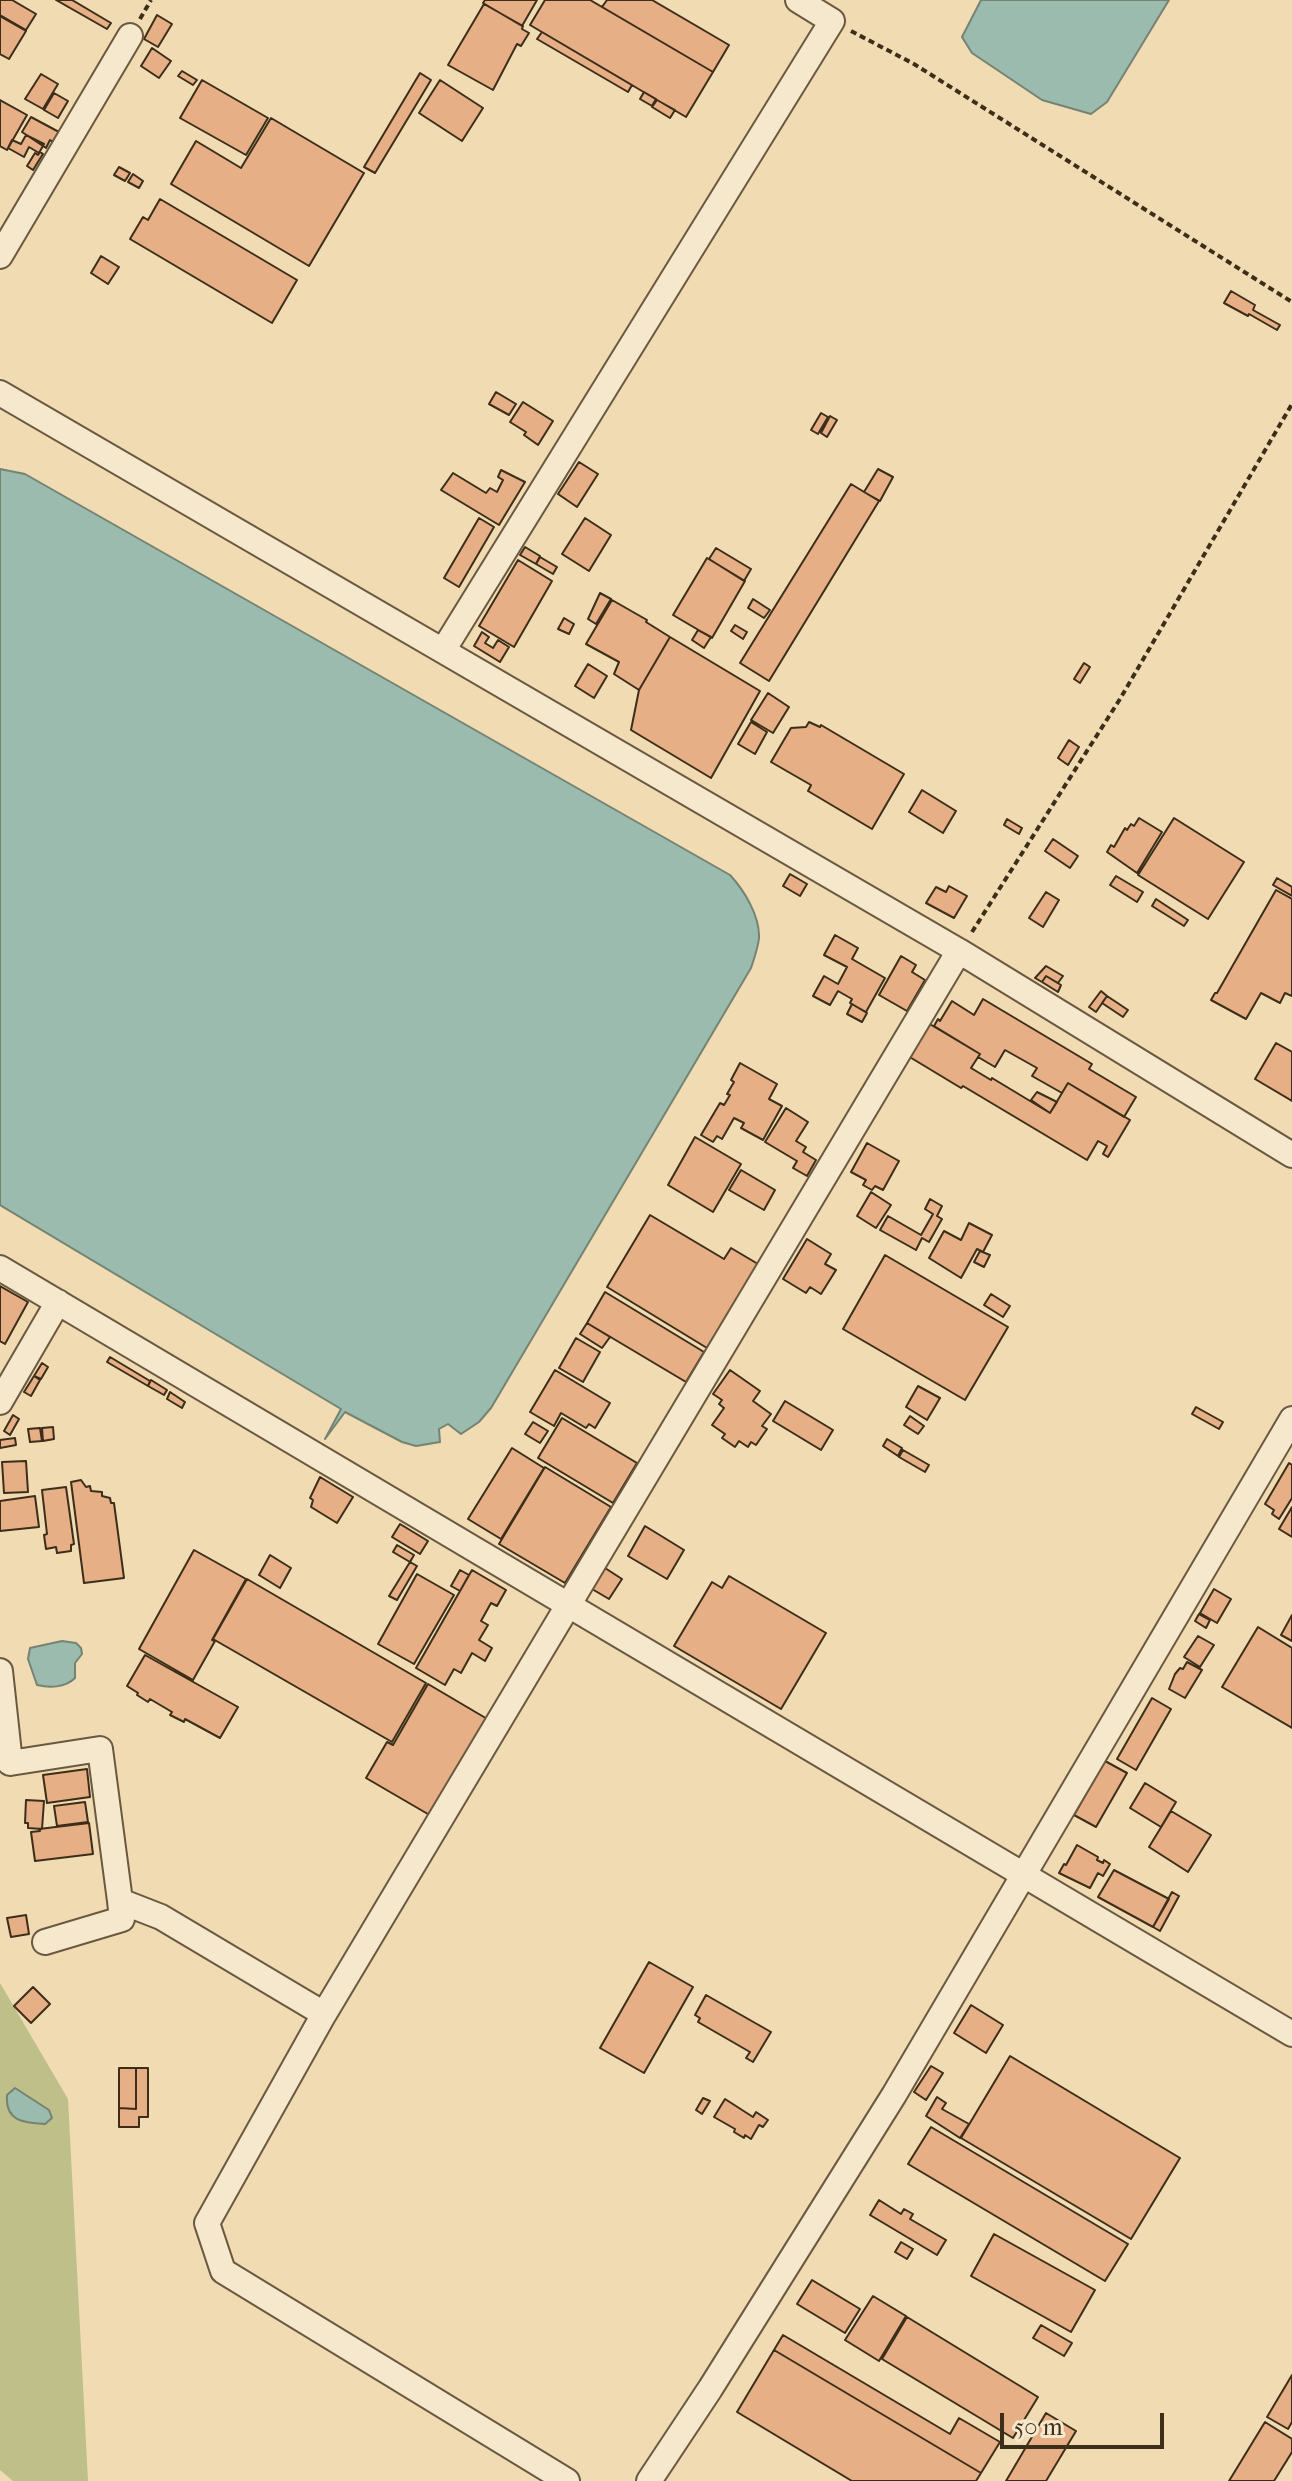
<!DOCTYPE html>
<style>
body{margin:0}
#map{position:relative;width:1292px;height:2481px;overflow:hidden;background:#f0dbb2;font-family:"IM FELL French Canon",serif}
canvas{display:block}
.scale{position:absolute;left:1000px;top:2413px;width:164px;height:36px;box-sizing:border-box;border:4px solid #3d2e1a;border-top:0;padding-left:10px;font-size:24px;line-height:28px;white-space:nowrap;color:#3d2e1a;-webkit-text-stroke:6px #f5e8cd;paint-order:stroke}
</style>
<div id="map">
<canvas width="1292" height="2481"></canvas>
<div class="scale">50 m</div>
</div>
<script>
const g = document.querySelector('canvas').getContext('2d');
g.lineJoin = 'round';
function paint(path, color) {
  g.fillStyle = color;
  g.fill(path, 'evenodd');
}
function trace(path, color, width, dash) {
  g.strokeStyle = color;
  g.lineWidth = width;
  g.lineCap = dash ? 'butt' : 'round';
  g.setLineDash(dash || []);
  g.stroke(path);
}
paint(new Path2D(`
 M0,1983L68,2099L88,2481H13L0,2470Z`), '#bebf89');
const water = new Path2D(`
 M981,0H1169L1107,102L1091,114L1042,100L972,53L962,37Z
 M0,469L25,474L730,875C744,890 760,916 759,938C758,948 754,959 751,968L491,1408L479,1422L461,1434L448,1424L439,1429L440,1442L416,1446L402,1442L345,1412L325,1439L341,1409L0,1205Z
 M62,1641L76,1643L81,1648L82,1654L75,1663V1678C65,1688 49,1688 37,1685L28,1659L30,1648Z
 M15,2088L49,2110L52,2118L45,2124C23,2123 5,2121 7,2095Z`);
paint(water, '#9abbae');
trace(water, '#758373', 2);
const building = new Path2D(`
 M0,0H12L36,14L26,30L0,15Z
 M56,0H72L111,23L107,29Z
 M485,0H537L522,26L483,3Z
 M545,0H590L713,72L686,117L530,25Z
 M607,0H652L729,45L713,72L602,7Z
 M484,4L523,26L522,29L529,33L521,46L517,44L493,90L448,65Z
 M157,15L172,24L158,47L144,39Z
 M0,16L26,31L9,59L0,54Z
 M542,32L632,85L628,92L537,39Z
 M152,48L171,61L159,78L141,66Z
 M182,71L197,80L193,85L178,76Z
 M420,73L431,80L375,173L364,167Z
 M41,74L58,84L43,109L25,99Z
 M202,80L268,118L246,155L180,118Z
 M440,80L483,108L462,141L419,113Z
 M644,92L656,99L652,106L640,99Z
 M54,93L68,101L58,118L44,110Z
 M0,100L27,115L7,150L0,146Z
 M657,100L675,110L670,118L652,107Z
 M31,117L59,132L53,142L50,140L46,148L22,132Z
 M271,118L364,173L309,266L171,184L196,141L241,168Z
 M26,135L44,144L39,153L29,147L24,157L8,148L12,140L21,144Z
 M40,152L43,154L33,170L27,166L35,153L38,155Z
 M119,167L130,173L125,181L114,175Z
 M133,174L143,181L139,188L128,182Z
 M160,199L297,280L272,323L130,239L143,217L148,220Z
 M101,256L119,267L108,284L91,273Z
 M1231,291L1255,305L1253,310L1280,325L1277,330L1249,314L1248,316L1224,303Z
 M496,392L516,404L509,415L489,404Z
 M523,402L553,421L538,445L524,435L526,432L510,422Z
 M821,413L828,417L818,434L811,430Z
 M830,416L837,420L827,437L821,433Z
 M579,462L598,474L577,507L558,494Z
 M878,469L893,477L880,501L864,492Z
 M501,470L525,482L499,525L441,490L453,473L486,493L490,488L497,492L503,480L498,477Z
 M851,484L879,501L769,681L740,663Z
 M479,518L494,527L459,587L444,578Z
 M585,518L611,535L589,571L562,554Z
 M525,547L540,556L536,564L520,555Z
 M716,548L751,569L744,581L709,559Z
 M540,557L557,567L553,574L536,564Z
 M707,558L745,581L712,638L673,615Z
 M518,560L552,581L514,647L479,626Z
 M600,593L611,599L596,624L588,619Z
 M753,599L770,610L764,618L748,608Z
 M612,600L647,620L646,622L670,637L639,690L614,674L619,662L586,644Z
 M564,618L574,624L569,634L558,629Z
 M735,625L747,632L743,639L731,631Z
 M698,630L711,637L704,648L692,640Z
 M482,632L489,637L485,643L493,648L498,640L509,647L500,662L474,646Z
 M670,637L760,691L711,778L631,730L639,690Z
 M1084,663L1090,667L1080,683L1074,679Z
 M588,664L607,676L594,698L575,686Z
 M768,693L789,707L773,733L751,720Z
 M751,722L767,732L755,754L738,744Z
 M809,722L820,727L821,725L904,774L872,829L808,791L811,785L771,762L791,728L806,727Z
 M1069,740L1079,747L1068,765L1058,758Z
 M922,790L956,811L943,833L909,812Z
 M1139,818L1162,832L1137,873L1107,852L1111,845L1114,847L1125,828L1127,830L1131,824L1134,826Z
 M1174,818L1244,862L1208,919L1138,875Z
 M1007,819L1022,828L1019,834L1004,825Z
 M1053,839L1078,856L1070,868L1045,851Z
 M790,874L807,884L800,896L783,886Z
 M1116,876L1143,892L1137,902L1110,885Z
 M1277,878L1292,887V896L1273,885Z
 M949,886L967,896L954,918L926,903L936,887L946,892Z
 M1276,890L1292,899V996L1285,993L1280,1003L1261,993L1246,1019L1211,1000L1215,993H1217Z
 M1046,892L1059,900L1043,927L1029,918Z
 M1156,899L1188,920L1184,926L1152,906Z
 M835,935L858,948L852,959L885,978L866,1012L850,1003L852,999L838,991L830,1005L813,996L824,976L838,984L847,967L824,955Z
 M901,956L916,965L912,972L925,980L907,1011L879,995Z
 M1046,966L1063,976L1058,983L1046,976L1042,982L1035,978Z
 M1046,976L1061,985L1058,992L1042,982Z
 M1101,991L1107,996L1096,1012L1089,1007Z
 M1107,996L1128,1010L1123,1017L1102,1003Z
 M983,999L1092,1064L1089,1069L1136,1097L1124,1117L1068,1083L1062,1093L1032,1076L1037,1068L1005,1050L995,1067L978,1057L980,1054L934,1026L938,1019L940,1021L952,1001L974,1015Z
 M852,1004L867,1013L862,1022L847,1014Z
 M928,1023L980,1054L971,1068L991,1080L992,1078L1050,1113L1068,1083L1130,1120L1108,1157L1103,1154L1107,1146L1098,1141L1087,1160L963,1086L961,1088L908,1056Z
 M1276,1043L1292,1052V1101L1255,1079Z
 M740,1063L777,1084L769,1099L782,1106L763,1140L741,1128L744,1123L734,1118L722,1139L717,1136L713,1142L701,1135L720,1103L724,1105L730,1095L727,1094L734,1082L731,1080Z
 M1037,1092L1057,1102L1050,1113L1031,1100Z
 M786,1108L808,1122L796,1141L806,1147L803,1152L816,1160L807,1176L793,1168L797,1161L765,1142Z
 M695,1137L741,1164L713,1212L668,1185Z
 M867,1143L899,1161L883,1190L875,1186L872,1190L863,1185L866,1180L851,1172Z
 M741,1170L775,1190L764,1210L729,1190Z
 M871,1192L891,1205L876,1228L857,1216Z
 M930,1199L942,1206L937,1216L942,1219L929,1242L922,1238L916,1250L880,1230L888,1216L921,1235L933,1214L925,1209Z
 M650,1215L724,1259L731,1248L758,1264L707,1348L607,1287Z
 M969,1223L992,1235L983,1252L977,1249L961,1278L929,1258L944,1231L961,1240Z
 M807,1239L831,1254L825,1264L836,1270L821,1294L810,1287L806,1293L783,1279Z
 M980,1251L990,1255L984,1267L974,1262Z
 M885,1255L1008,1327L965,1400L843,1329Z
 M0,1286L28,1302L5,1344L0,1341Z
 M605,1292L704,1352L686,1382L587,1323Z
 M991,1294L1010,1306L1003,1317L984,1305Z
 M587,1323L610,1337L602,1348L580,1334Z
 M576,1338L600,1352L583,1382L559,1368Z
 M110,1357L150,1381L148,1386L107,1362Z
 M42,1363L48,1367L41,1379L34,1376Z
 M555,1370L610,1403L595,1428L589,1424L586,1428L561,1413L554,1426L530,1412Z
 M730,1370L760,1391L753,1401L771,1414L762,1426L767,1429L756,1445L751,1442L748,1447L739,1441L735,1447L722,1438L725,1434L712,1425L724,1408L719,1404L722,1400L713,1394Z
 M34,1376L40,1380L31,1396L24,1392Z
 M151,1380L167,1390L164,1395L148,1386Z
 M918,1386L940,1398L927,1420L906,1407Z
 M170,1392L185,1402L182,1408L167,1399Z
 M785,1401L833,1430L821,1450L773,1421Z
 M1196,1407L1223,1422L1219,1429L1192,1414Z
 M13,1415L19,1419L10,1435L4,1431Z
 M910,1416L924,1426L918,1434L904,1425Z
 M562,1418L637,1463L613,1503L538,1458Z
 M533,1422L548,1431L540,1443L525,1434Z
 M53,1427L54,1439L43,1441L42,1428Z
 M40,1428L42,1441L30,1442L28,1429Z
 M15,1438L16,1445L0,1448V1440Z
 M887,1439L902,1448L898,1456L883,1446Z
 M512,1448L544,1468L501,1539L468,1519Z
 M903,1450L929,1465L925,1472L899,1457Z
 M26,1461L28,1492L4,1493L2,1462Z
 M1289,1463L1292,1465V1498L1279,1519L1272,1514L1274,1510L1265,1504Z
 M545,1467L611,1507L565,1583L499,1544Z
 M320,1477L353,1497L337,1523L311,1507L313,1500L310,1498Z
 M81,1480L86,1487L90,1486L91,1491L102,1492V1496L110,1498L111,1503H114L124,1578L84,1583L71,1482Z
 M66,1487L74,1544L71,1545V1551L57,1553L56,1547L46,1549L44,1535L47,1534L42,1490Z
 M35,1496L39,1527L0,1531V1501Z
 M1292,1507V1537L1279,1529Z
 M400,1524L428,1541L420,1554L392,1537Z
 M645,1526L684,1550L667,1579L628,1556Z
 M397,1545L414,1555L410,1562L393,1552Z
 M194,1550L246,1579L212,1640L215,1641L193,1680L139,1649Z
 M270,1555L291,1568L280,1588L259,1575Z
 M410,1562L417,1566L397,1600L389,1596Z
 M605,1568L622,1579L609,1599L592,1589Z
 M460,1570L469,1575L460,1591L451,1586Z
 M472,1570L506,1590L497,1606L491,1603L481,1621L488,1625L479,1640L492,1648L485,1661L472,1653L461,1673L454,1669L445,1685L416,1668Z
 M417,1574L454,1595L414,1664L378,1644Z
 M729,1576L826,1633L781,1709L674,1646L712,1582L722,1588Z
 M247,1579L426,1683L392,1742L213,1639Z
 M1214,1589L1231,1599L1217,1623L1200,1613Z
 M1199,1614L1210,1620L1206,1628L1195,1621Z
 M1292,1615V1641L1281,1635Z
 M1258,1627L1292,1648V1728L1222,1687Z
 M1198,1636L1214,1645L1200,1667L1184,1657Z
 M145,1655L238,1707L220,1738L185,1719L184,1722L170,1715L172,1712L150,1699L148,1702L137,1695L138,1693L127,1686Z
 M1187,1662L1202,1670L1185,1698L1169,1689L1175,1674L1180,1668L1183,1669Z
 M428,1684L489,1720L433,1817L366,1778L387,1742L393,1745Z
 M1152,1698L1171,1709L1136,1770L1117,1759Z
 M1105,1761L1127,1773L1096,1827L1074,1815Z
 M87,1769L90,1797L47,1803L43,1775Z
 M1145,1783L1176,1802L1161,1827L1130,1808Z
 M26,1800L44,1801L42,1829L28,1828V1823H25Z
 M85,1802L88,1822L57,1826L54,1806Z
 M1171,1811L1211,1835L1188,1872L1149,1847Z
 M89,1823L93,1854L35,1861L31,1832L40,1831L39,1829Z
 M1077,1845L1098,1857L1097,1860L1103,1863L1104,1860L1110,1864L1103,1876L1098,1873L1090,1888L1059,1873L1064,1864L1066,1865Z
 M1114,1870L1169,1899L1153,1927L1098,1897Z
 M1172,1892L1179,1896L1160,1931L1153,1927Z
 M26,1915L29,1934L11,1937L7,1918Z
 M649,1962L693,1987L644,2073L600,2048Z
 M33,1987L50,2004L31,2023L14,2006Z
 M706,1995L771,2032L753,2062L746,2058L750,2052L698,2022L700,2018L695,2015Z
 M971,2005L1003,2025L986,2053L954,2033Z
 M1010,2056L1180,2158L1131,2239L961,2138Z
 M931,2066L943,2073L926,2100L914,2092Z
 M119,2068H136V2109L119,2108Z
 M136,2068H148V2117H139V2127H119V2108L136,2109Z
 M937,2097L946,2103L942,2109L969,2124L960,2138L926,2116Z
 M703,2098L710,2101L702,2114L696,2110Z
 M725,2099L753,2117L756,2112L768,2120L763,2127L759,2125L751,2139L745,2135L744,2138L734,2132L735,2129L714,2117Z
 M931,2127L1128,2244L1105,2281L908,2164Z
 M879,2200L901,2214L904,2209L913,2214L910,2219L946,2240L937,2255L870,2215Z
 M994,2234L1095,2290L1071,2332L971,2276Z
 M901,2242L913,2249L907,2259L895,2252Z
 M812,2280L860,2309L845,2333L797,2304Z
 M873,2296L906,2316L879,2361L845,2340Z
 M907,2317L1038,2397L1013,2438L882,2359Z
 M1041,2325L1072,2343L1064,2356L1033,2338Z
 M783,2335L950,2434L959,2418L1000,2442L981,2473L774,2350Z
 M774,2350L981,2473L976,2481H852L737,2412Z
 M1292,2375V2422L1288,2429L1267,2417Z
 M1046,2413L1076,2431L1046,2481H1006Z
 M1265,2422L1292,2439V2452L1274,2481H1229Z`);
paint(building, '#e6af85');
trace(building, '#3d2e1a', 2);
const minor = new Path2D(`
 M0,256L130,36
 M0,393L959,951L1292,1155
 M444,649L832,21L798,0
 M0,1268C432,1521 860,1781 1292,2034
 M0,1402L58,1302
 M0,1671L10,1763L100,1749L120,1901L161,1917L324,2014
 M45,1942L122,1919L120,1901
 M567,2481L223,2271L207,2223L324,2014L959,951
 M649,2481L710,2389L894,2095L1292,1419`);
trace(minor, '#6a5940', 28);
trace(new Path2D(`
 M140,19L151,0
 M851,31L914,64L1292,302
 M972,932L1120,699L1292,404`), '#3d2e1a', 4, [6, 4]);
trace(minor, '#f5e8cd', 24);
</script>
